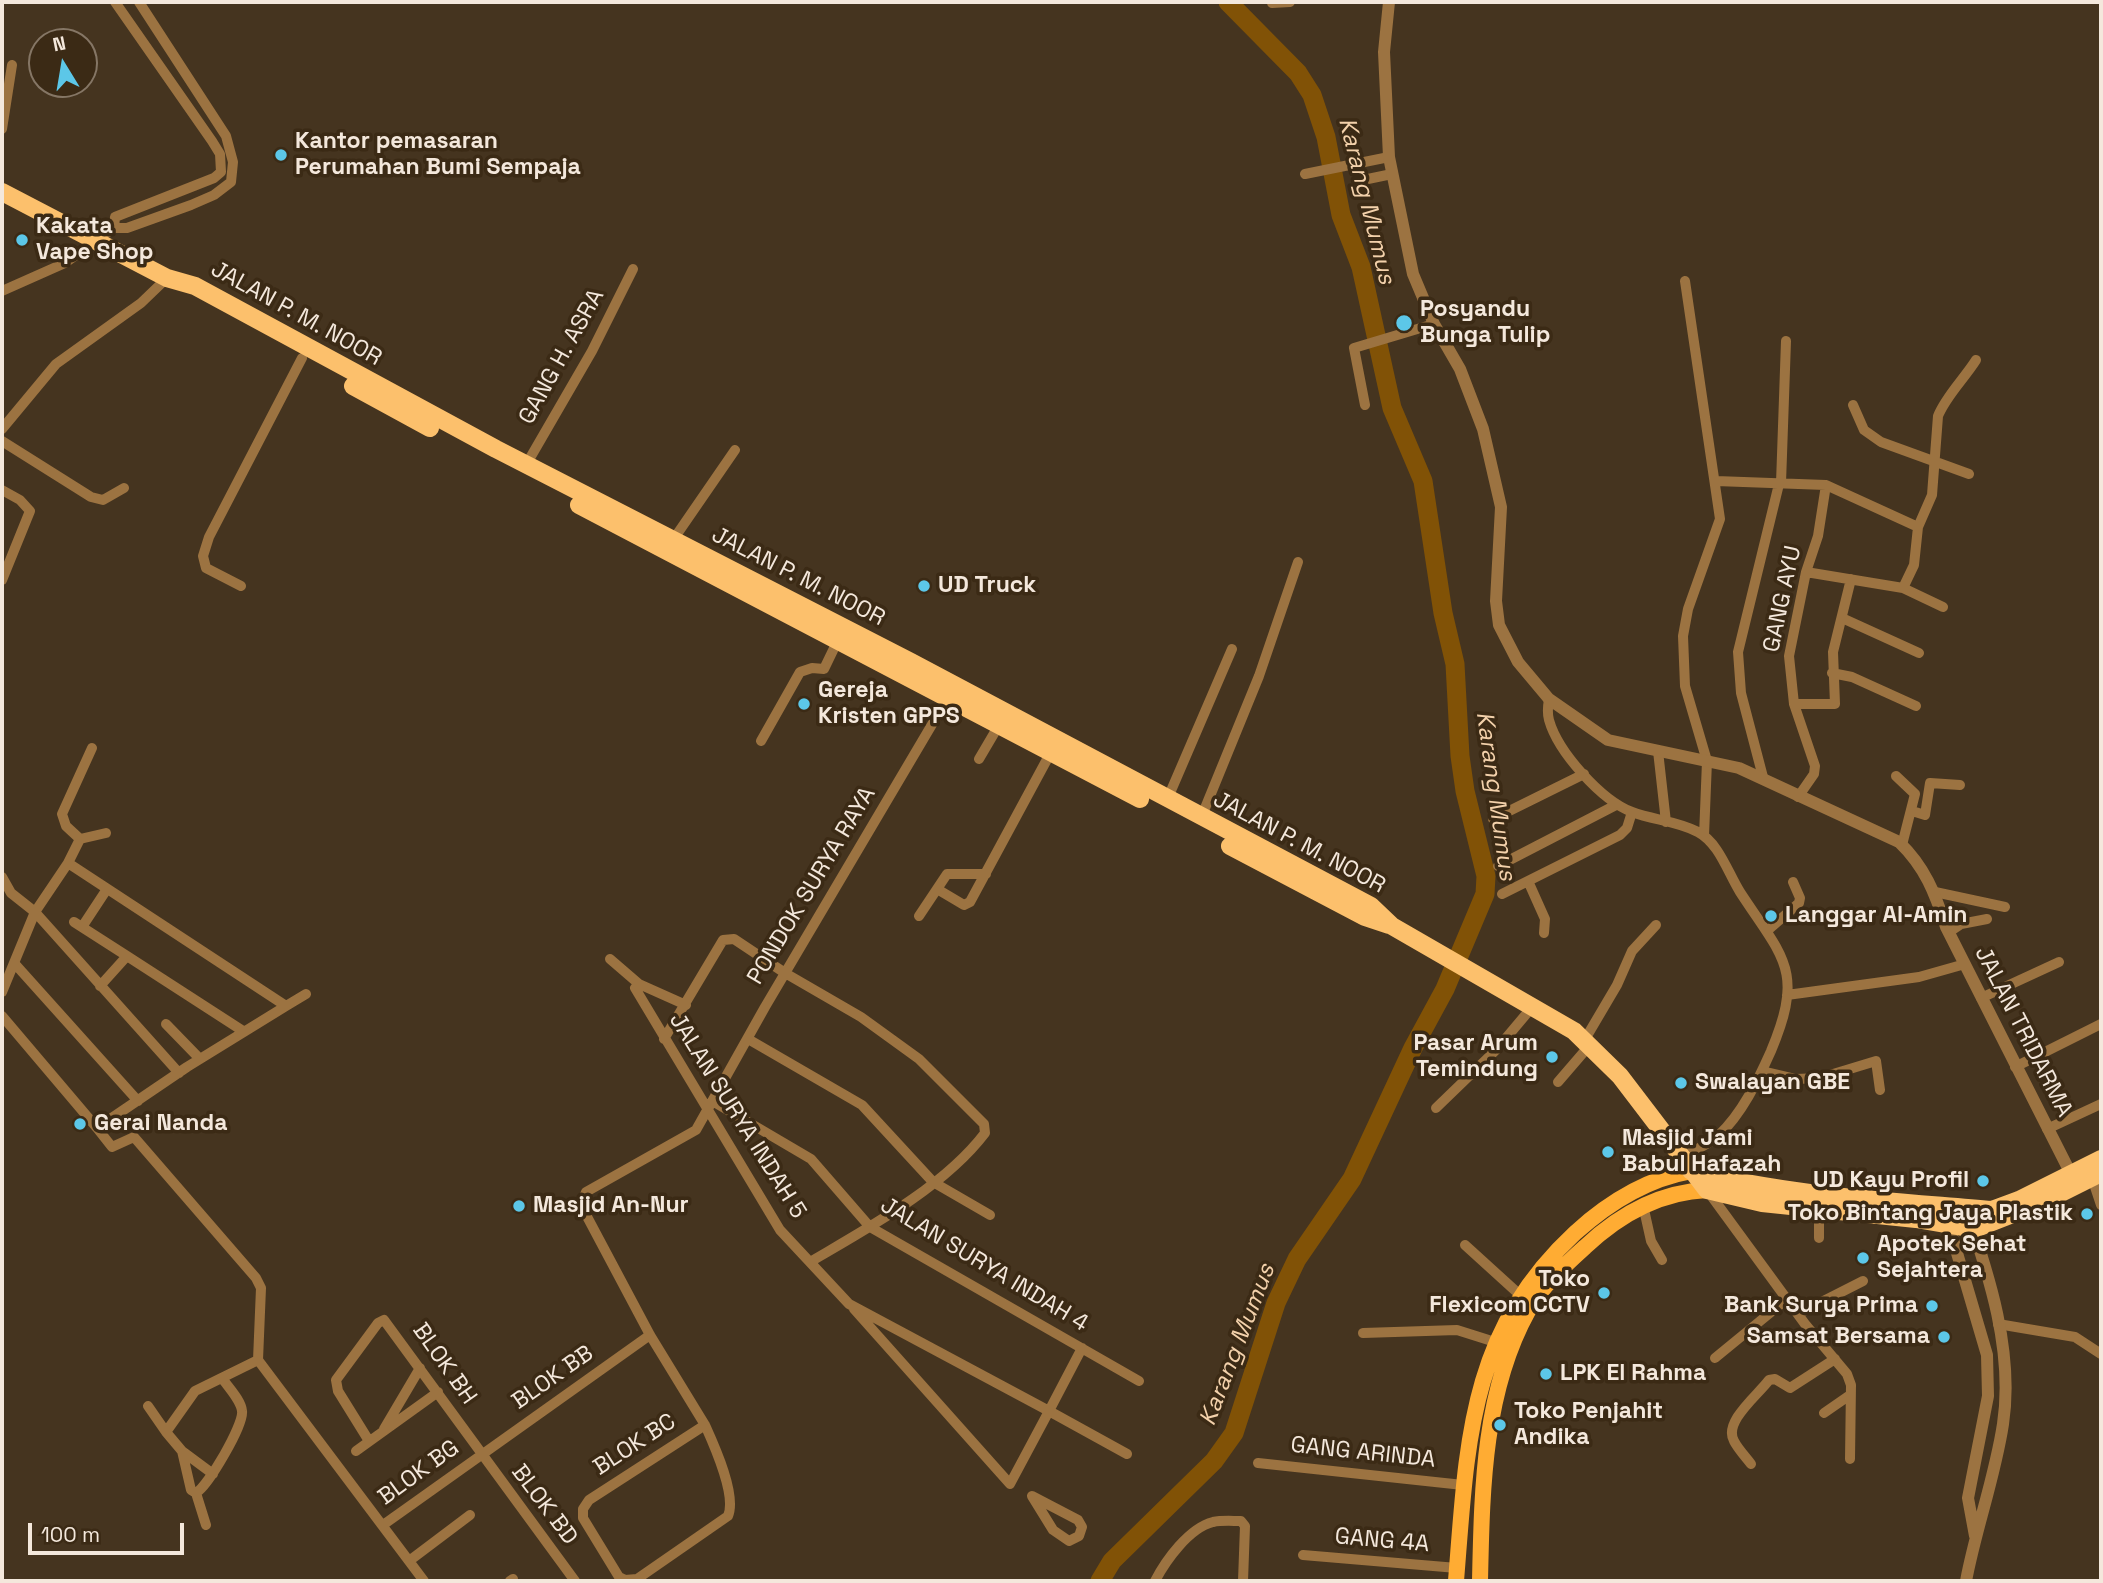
<!DOCTYPE html>
<style>
body{margin:0}
#map{position:relative;width:2103px;height:1583px;overflow:hidden;background:#45341f;font-family:"Space Grotesk",sans-serif}
canvas{display:block}
.frame{position:absolute;inset:0;border:4px solid #f4e8dc;pointer-events:none}
.north{position:absolute;left:28px;top:28px;width:70px;height:70px;box-sizing:border-box;background:#3b2a15;border:2px solid #857665;border-radius:50%;rotate:349deg;font-size:19px;font-weight:700;line-height:28px;text-align:center;color:#f4e8dc}
.north::after{content:'';display:block;margin:auto;width:24px;height:32px;background:#5cc7e8;clip-path:polygon(50% 0,100% 100%,50% 72%,0 100%)}
.scale{position:absolute;left:28px;top:1523px;width:156px;height:32px;box-sizing:border-box;border:4px solid #f4e8dc;border-top:0;padding-left:9px;font-size:21px;line-height:24px;white-space:nowrap;color:#f4e8dc;-webkit-text-stroke:5px #3b2a15;paint-order:stroke}
</style>
<div id="map">
<canvas width="2103" height="1583"></canvas>
<div class="frame"></div>
<div class="north">N</div>
<div class="scale">100 m</div>
</div>
<script>
const g = document.querySelector('canvas').getContext('2d');
g.lineJoin = 'round';
function trace(path, color, width, dash) {
  g.strokeStyle = color;
  g.lineWidth = width;
  g.lineCap = dash ? 'butt' : 'round';
  g.setLineDash(dash || []);
  g.stroke(path);
}
function drawText(font, color, halo, rows, align = 'center') {
  g.font = font + ' "Space Grotesk",sans-serif';
  g.lineWidth = 7;
  g.setLineDash([]);
  g.textBaseline = 'middle';
  g.strokeStyle = halo;
  g.fillStyle = color;
  for (const [text, x, y, turn = 0] of rows) {
    g.save();
    g.translate(x, y);
    g.rotate((+turn || 0) * Math.PI / 180);
    g.textAlign = isNaN(turn) ? turn : align;
    if (halo) g.strokeText(text, 0, 0);
    g.fillText(text, 0, 0);
    g.restore();
  }
}
trace(new Path2D(`
 M1100,1581L1112,1561L1214,1461L1234,1433L1276,1303L1297,1259L1352,1179L1413,1048L1445,989L1485,894L1486,876L1465,791L1460,756L1455,664L1443,613L1423,481L1392,408L1361,267L1341,215L1326,137L1312,95L1298,73L1228,2`), '#815206', 19);
trace(new Path2D(`
 M1272,3L1290,2
 M2,129L12,65
 M1305,174L1389,157
 M1363,180L1392,174
 M114,228L115,217L214,178L221,172L220,154L212,141L115,2
 M1685,281L1720,519L1688,609L1683,636L1685,686L1707,761L1704,836
 M2,291L65,263L114,228H127L191,205L214,195L231,182L233,162L226,136L139,2
 M1365,405L1354,348L1434,324
 M1853,405L1864,430L1881,442L1969,474
 M2,429L56,364L141,303L167,278
 M2,441L91,497L103,500L124,488
 M526,465L592,351L633,269
 M1716,481L1826,485L1918,527
 M1781,483L1786,341
 M2,490L20,500L30,511L2,580
 M673,540L735,450
 M1806,572L1903,588L1914,565L1918,527L1932,495L1938,416C1946,396 1964,379 1976,360
 M241,586L206,568L203,556L209,537L302,358
 M1903,588L1943,607
 M1842,618L1919,653
 M1832,673L1852,677L1916,706
 M1549,699C1548,705 1547,713 1549,720C1558,752 1601,800 1632,812C1653,820 1678,821 1698,832C1719,843 1728,873 1740,892C1783,958 1805,970 1771,1051C1758,1080 1742,1114 1718,1136C1708,1145 1693,1151 1681,1157
 M1794,704H1835L1833,652L1851,579
 M761,741L800,672L812,668L824,669L838,640
 M1658,751L1666,822
 M979,759L999,725
 M1896,776L1915,794L1902,845
 M1763,777L1741,693L1738,652L1779,484
 M1798,797L1814,774L1815,766L1794,704L1789,656L1806,572L1818,536L1826,485
 M1167,800L1232,649
 M1912,811L1925,815L1930,783L1960,785
 M1201,818L1259,676L1298,562
 M1493,819L1584,774
 M80,839L106,833
 M68,863L80,839L66,826L62,814L92,748
 M1498,866L1616,805
 M2,877L11,893L35,912L179,1073
 M1528,881L1545,919L1544,933
 M937,889L947,874H986
 M1935,892L2005,907
 M1502,894L1620,835L1627,828L1632,812
 M919,916L937,889L964,905L970,902L1051,752
 M74,922L127,956
 M82,927L107,889
 M1768,930L1799,903L1800,898L1793,882
 M1949,932L1961,924L1987,919
 M610,959L639,984
 M15,964L138,1101
 M100,986L127,956L243,1031
 M2,992L35,912L68,863L286,1006L187,1067L97,1128L2,1016
 M1787,995L1919,977L1965,964
 M1981,998L2059,962
 M686,1005L639,984L635,988L780,1230L849,1304L1049,1411L1082,1348
 M286,1006L306,994
 M166,1024L200,1059
 M664,1039L723,940L734,939L785,973L861,1017L919,1059L984,1124L985,1133C944,1187 868,1228 810,1262
 M748,1039L862,1105L933,1182L990,1215
 M1584,1041L1617,985L1632,951L1656,925
 M2015,1067L2101,1024
 M1762,1071L1796,1079L1820,1078L1876,1061L1880,1090
 M1558,1082L1589,1046
 M714,1102L811,1159L870,1227L1139,1381
 M1436,1108L1496,1050L1533,1006
 M97,1128L112,1147L134,1137L256,1278L261,1288L258,1360L424,1581
 M2047,1129L2101,1104
 M2092,1178L2101,1205
 M1707,1190L1805,1324L1847,1374L1851,1385L1850,1459
 M1643,1205L1651,1241L1662,1260
 M1819,1238V1209
 M1465,1245L1520,1295
 M854,1309L1010,1484L1049,1411L1127,1454
 M1798,1314L1863,1281
 M1998,1324L2075,1337L2101,1354
 M1363,1333L1457,1330L1495,1342
 M1715,1358L1787,1299
 M148,1406L166,1432
 M1824,1413L1850,1395
 M705,1425L650,1335L583,1209L582,1202L586,1192L696,1130L765,1007L950,694
 M705,1425C714,1445 737,1495 728,1516L637,1579L625,1580L619,1577L583,1518V1509L589,1500Z
 M384,1429L420,1368
 M369,1441L338,1391L336,1380L378,1323L384,1320L575,1581
 M182,1451L213,1474
 M356,1451L438,1392
 M1258,1463L1463,1485
 M1751,1464C1745,1456 1738,1449 1734,1441C1723,1422 1758,1395 1769,1380L1775,1379L1790,1388L1835,1359
 M196,1493C208,1486 244,1425 242,1411C241,1400 228,1387 222,1378
 M1032,1496L1078,1520L1082,1527L1079,1536L1069,1541L1053,1530Z
 M206,1525L196,1493L191,1490L182,1451L166,1432L195,1391L258,1360
 M383,1525L650,1335
 M1303,1555L1457,1568
 M409,1561L470,1515
 M510,1581L513,1579
 M1155,1581C1166,1560 1189,1528 1213,1522C1222,1520 1232,1521 1241,1521L1245,1526L1243,1581`), '#9c7341', 10);
trace(new Path2D(`
 M1389,2L1384,52L1389,157L1413,274L1434,324L1460,369L1483,429L1501,507L1496,601L1499,625L1518,662L1549,699L1608,740L1739,768L1899,842C1925,867 1935,893 1946,927L2071,1174
 M1966,1208C1989,1275 2014,1352 2003,1424C1995,1477 1976,1528 1966,1581
 M1947,1219L1987,1355L1988,1396L1968,1498L1975,1536`), '#9c7341', 12);
trace(new Path2D(`
 M1456,1581C1467,1446 1468,1332 1575,1233C1608,1203 1646,1179 1691,1171
 M1480,1581C1482,1491 1483,1392 1528,1311C1541,1287 1565,1265 1585,1247C1620,1214 1659,1192 1707,1190`), '#ffac33', 16);
trace(new Path2D(`
 M2,192L167,278L195,286L496,449L911,662L1371,906L1392,926L1574,1031L1620,1076L1707,1190L1762,1203L1916,1219L1974,1229L2043,1202L2101,1173
 M353,386L430,428
 M579,505L1140,799
 M1230,846L1365,917L1389,925
 M1691,1171C1789,1196 1891,1201 1992,1210L2019,1200L2101,1159`), '#fcc06c', 18);
for (const [x, y, r, color] of [
 [281,155,7,"#5cc7e8"],
 [22,240,7,"#5cc7e8"],
 [1404,323,9,"#5cc7e8"],
 [924,586,7,"#5cc7e8"],
 [804,704,7,"#5cc7e8"],
 [1771,916,7,"#5cc7e8"],
 [1552,1057,7,"#5cc7e8"],
 [1681,1083,7,"#5cc7e8"],
 [80,1124,7,"#5cc7e8"],
 [1608,1152,7,"#5cc7e8"],
 [1983,1181,7,"#5cc7e8"],
 [519,1206,7,"#5cc7e8"],
 [2087,1214,7,"#5cc7e8"],
 [1863,1258,7,"#5cc7e8"],
 [1604,1293,7,"#5cc7e8"],
 [1932,1306,7,"#5cc7e8"],
 [1944,1337,7,"#5cc7e8"],
 [1546,1374,7,"#5cc7e8"],
 [1500,1425,7,"#5cc7e8"]
]) {
  const dot = new Path2D();
  dot.arc(x, y, r, 0, 2 * Math.PI);
  g.fillStyle = color;
  g.fill(dot);
  trace(dot, '#3b2a15', 2.5);
}
drawText('bold 23px', '#f4e8dc', '#3b2a15', [
 ["Kantor pemasaran",295,142],
 ["Perumahan Bumi Sempaja",295,168],
 ["Kakata",36,227],
 ["Vape Shop",36,253],
 ["Posyandu",1420,310],
 ["Bunga Tulip",1420,336],
 ["UD Truck",938,586],
 ["Gereja",818,691],
 ["Kristen GPPS",818,717],
 ["Langgar Al-Amin",1785,916],
 ["Pasar Arum",1538,1044,"right"],
 ["Temindung",1538,1070,"right"],
 ["Swalayan GBE",1695,1083],
 ["Gerai Nanda",94,1124],
 ["Masjid Jami",1622,1139],
 ["Babul Hafazah",1622,1165],
 ["UD Kayu Profil",1969,1181,"right"],
 ["Masjid An-Nur",533,1206],
 ["Toko Bintang Jaya Plastik",2073,1214,"right"],
 ["Apotek Sehat",1877,1245],
 ["Sejahtera",1877,1271],
 ["Toko",1590,1280,"right"],
 ["Flexicom CCTV",1590,1306,"right"],
 ["Bank Surya Prima",1918,1306,"right"],
 ["Samsat Bersama",1930,1337,"right"],
 ["LPK El Rahma",1560,1374],
 ["Toko Penjahit",1514,1412],
 ["Andika",1514,1438]
], 'left');
drawText('23px', '#f4e8dc', '#3b2a15', [
 ["JALAN P. M. NOOR",296,314,29],
 ["GANG H. ASRA",562,357,-61],
 ["JALAN P. M. NOOR",798,577,27],
 ["GANG AYU",1783,599,-78],
 ["JALAN P. M. NOOR",1299,843,28],
 ["PONDOK SURYA RAYA",812,886,-59],
 ["JALAN TRIDARMA",2023,1032,63],
 ["JALAN SURYA INDAH 5",737,1116,58],
 ["JALAN SURYA INDAH 4",984,1265,31],
 ["BLOK BH",444,1364,55],
 ["BLOK BB",553,1378,-35],
 ["BLOK BC",635,1445,-33],
 ["GANG ARINDA",1363,1453,6],
 ["BLOK BG",419,1473,-36],
 ["BLOK BD",544,1505,53],
 ["GANG 4A",1382,1541,5]
]);
drawText('italic 24px', '#f3d1ab', '#3b2a15', [
 ["Karang Mumus",1366,201,76],
 ["Karang Mumus",1495,796,82],
 ["Karang Mumus",1238,1345,-69]
]);
</script>
